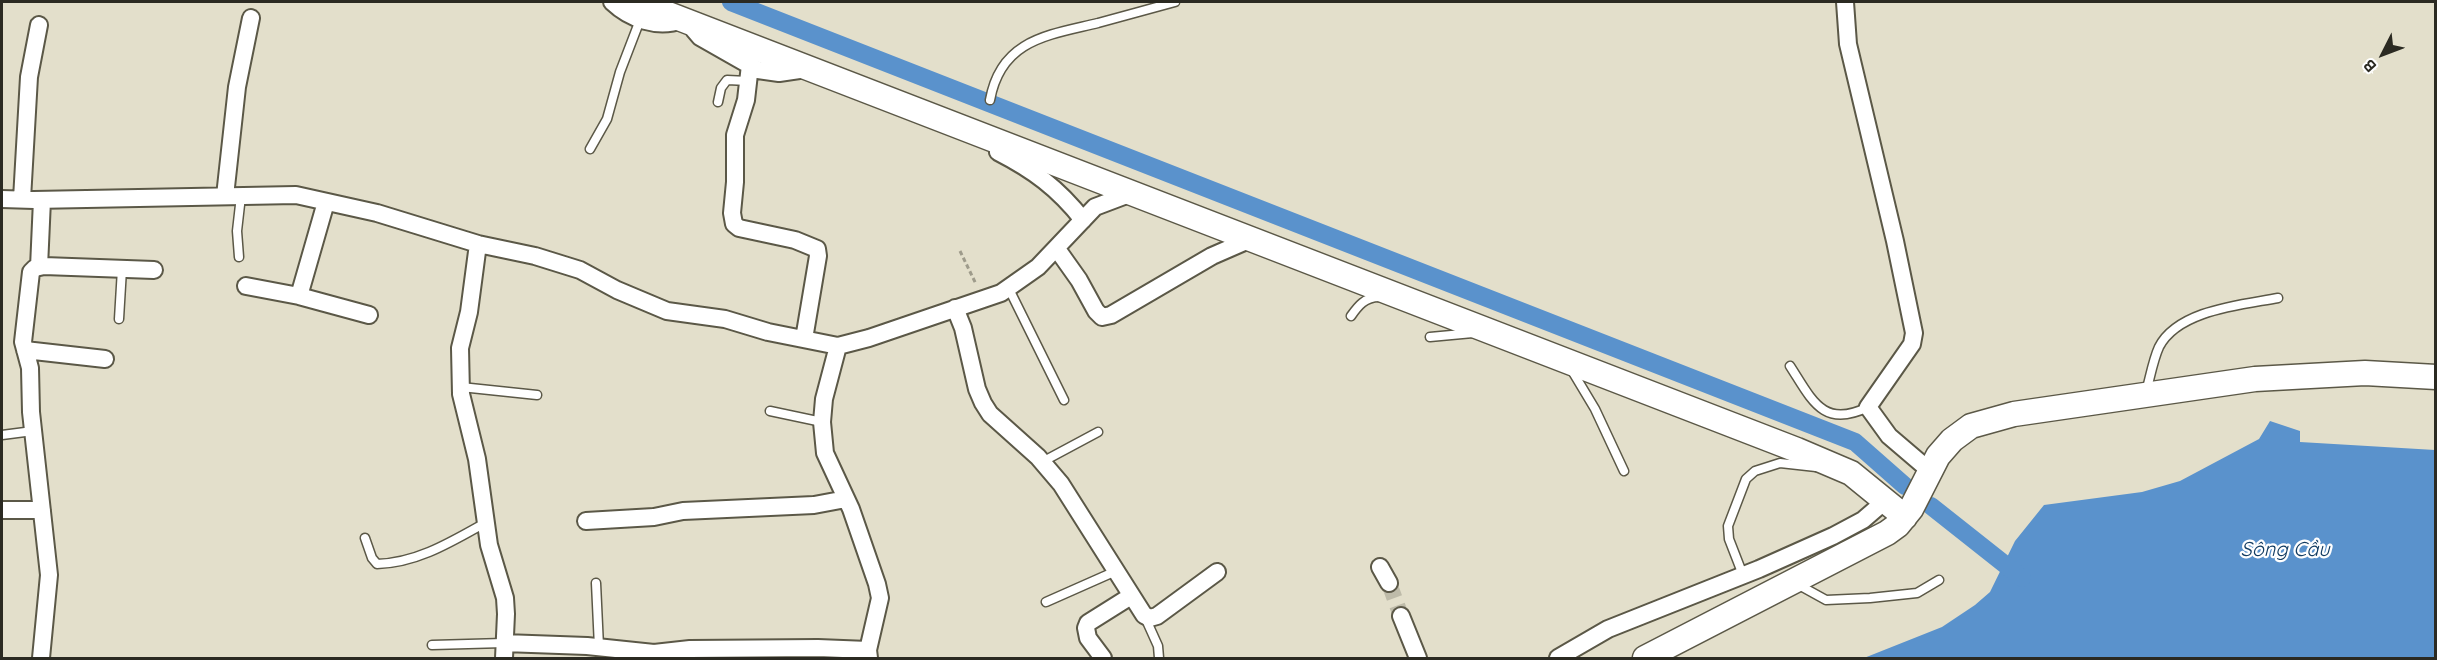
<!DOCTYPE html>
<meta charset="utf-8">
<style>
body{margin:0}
#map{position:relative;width:2437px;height:660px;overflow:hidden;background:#e3dfcb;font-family:Quicksand,sans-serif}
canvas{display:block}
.frame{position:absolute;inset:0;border:3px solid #2b2a22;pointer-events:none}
.north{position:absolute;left:2353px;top:24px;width:60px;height:60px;-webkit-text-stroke:4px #fff;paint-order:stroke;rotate:228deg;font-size:16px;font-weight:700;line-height:24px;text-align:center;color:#2b2a22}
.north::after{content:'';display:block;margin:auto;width:21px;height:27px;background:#2b2a22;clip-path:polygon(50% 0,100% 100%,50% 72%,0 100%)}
</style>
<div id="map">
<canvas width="2437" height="660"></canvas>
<div class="frame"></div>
<div class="north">B</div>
</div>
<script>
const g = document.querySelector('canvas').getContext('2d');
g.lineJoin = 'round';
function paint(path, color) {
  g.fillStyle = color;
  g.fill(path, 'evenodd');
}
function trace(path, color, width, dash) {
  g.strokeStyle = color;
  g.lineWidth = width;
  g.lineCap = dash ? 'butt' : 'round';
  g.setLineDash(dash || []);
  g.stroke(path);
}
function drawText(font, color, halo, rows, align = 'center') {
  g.font = font + ' Quicksand,sans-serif';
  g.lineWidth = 4.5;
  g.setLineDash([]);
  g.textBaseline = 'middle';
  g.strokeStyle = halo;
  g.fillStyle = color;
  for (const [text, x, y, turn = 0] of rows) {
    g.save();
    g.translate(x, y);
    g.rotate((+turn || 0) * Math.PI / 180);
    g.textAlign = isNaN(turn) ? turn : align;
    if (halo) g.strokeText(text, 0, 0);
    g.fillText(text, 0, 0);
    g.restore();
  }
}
paint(new Path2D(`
 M2270,421L2300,431V442L2435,450V658H1864L1942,627L1975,605L1990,592L2015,541L2044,505L2142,492L2180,481L2259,439Z`), '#5a92cc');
trace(new Path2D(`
 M731,2L1855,442L1905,486
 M1931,506L2022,578`), '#5a92cc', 18);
trace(new Path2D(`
 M1389,583L1401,616`), '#bebba9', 16, [16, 8]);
const lane = new Path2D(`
 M990,100C1001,39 1049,35 1098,23C1124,16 1149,9 1175,2
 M718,102L721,88L727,80L748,81
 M590,149L607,119L620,72L640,20
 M239,257L237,231L241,196
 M1009,289L1064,400
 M1351,316C1358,306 1365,297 1379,297
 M119,319L122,269
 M1430,337L1473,333
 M1790,366C1812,400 1823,429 1868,407
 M1571,369L1595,409L1624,471
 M461,387L537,395
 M2146,392C2150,378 2153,360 2159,347C2178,310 2241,305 2278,298
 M770,411L822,422
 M2,435L33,431
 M1042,462L1098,432
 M365,538L372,558L377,564C417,563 451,542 485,523
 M1743,575L1729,539L1728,526L1746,479L1755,471L1780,463L1816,467
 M596,583L599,647
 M1797,584L1826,600L1870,598L1917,593L1939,580
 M1046,602L1116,571
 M1144,615L1158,646L1159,658
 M432,645L504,643`);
const street = new Path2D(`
 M612,2C630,19 657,29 682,20
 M1845,2L1848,44L1895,241L1914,333L1912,344L1868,407L1889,436L1930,471
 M694,30L700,37L758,70L779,73L806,69
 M750,65L746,100L735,135V182L732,213L734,224L739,228L795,240L817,249L818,256L804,339
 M998,152C1033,170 1058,188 1083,220
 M225,196L237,87L251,18
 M2,199L34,200L296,195L377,213L478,244L469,312L460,348L461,394L477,459L489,545L505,598L506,614L504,658
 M22,199L29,77L39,25
 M478,244L535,256L580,270L617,290L667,311L725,319L768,332L838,346
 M1057,249L1079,280L1096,311L1102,317L1111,315L1212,256L1251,239
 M39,267L42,200
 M246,286L299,296L369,315
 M299,296L326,202
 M955,308L963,328L977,389L983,403L990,414L1038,457L1061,484L1144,615L1150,618L1157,616L1217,572
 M25,350L105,359
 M2,510H42
 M586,521L654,517L683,511L814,505L846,499
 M1380,567L1389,583
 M1401,616L1418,658
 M504,643L587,646L654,653L690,649L818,648L868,650
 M41,658L49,575L31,412L30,368L23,342L31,272L35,268L44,266L154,270
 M869,658L868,650L880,598L877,584L851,509L825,453L822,422L824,399L838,346L869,338L1001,293L1038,267L1095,207L1132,193
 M1103,658L1088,638L1086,628L1088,623L1131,596
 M1558,658L1608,629L1759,569L1833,536L1863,520L1885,501`);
const secondary = new Path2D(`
 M637,2L1797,450L1851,473L1905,517
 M1645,658L1887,533L1898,525L1911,509L1938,456L1952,440L1971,426L2014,414L2255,379L2365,373L2436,377`);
trace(lane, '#5b5847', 11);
trace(street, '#5b5847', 20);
trace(secondary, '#5b5847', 27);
trace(new Path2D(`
 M960,251L976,284`), '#9e9b8b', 3, [4.5, 3]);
trace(lane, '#fff', 8);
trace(street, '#fff', 16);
trace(secondary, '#fff', 24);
drawText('italic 20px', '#123c62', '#fff', [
 ["Sông Cầu",2285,550]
]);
</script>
